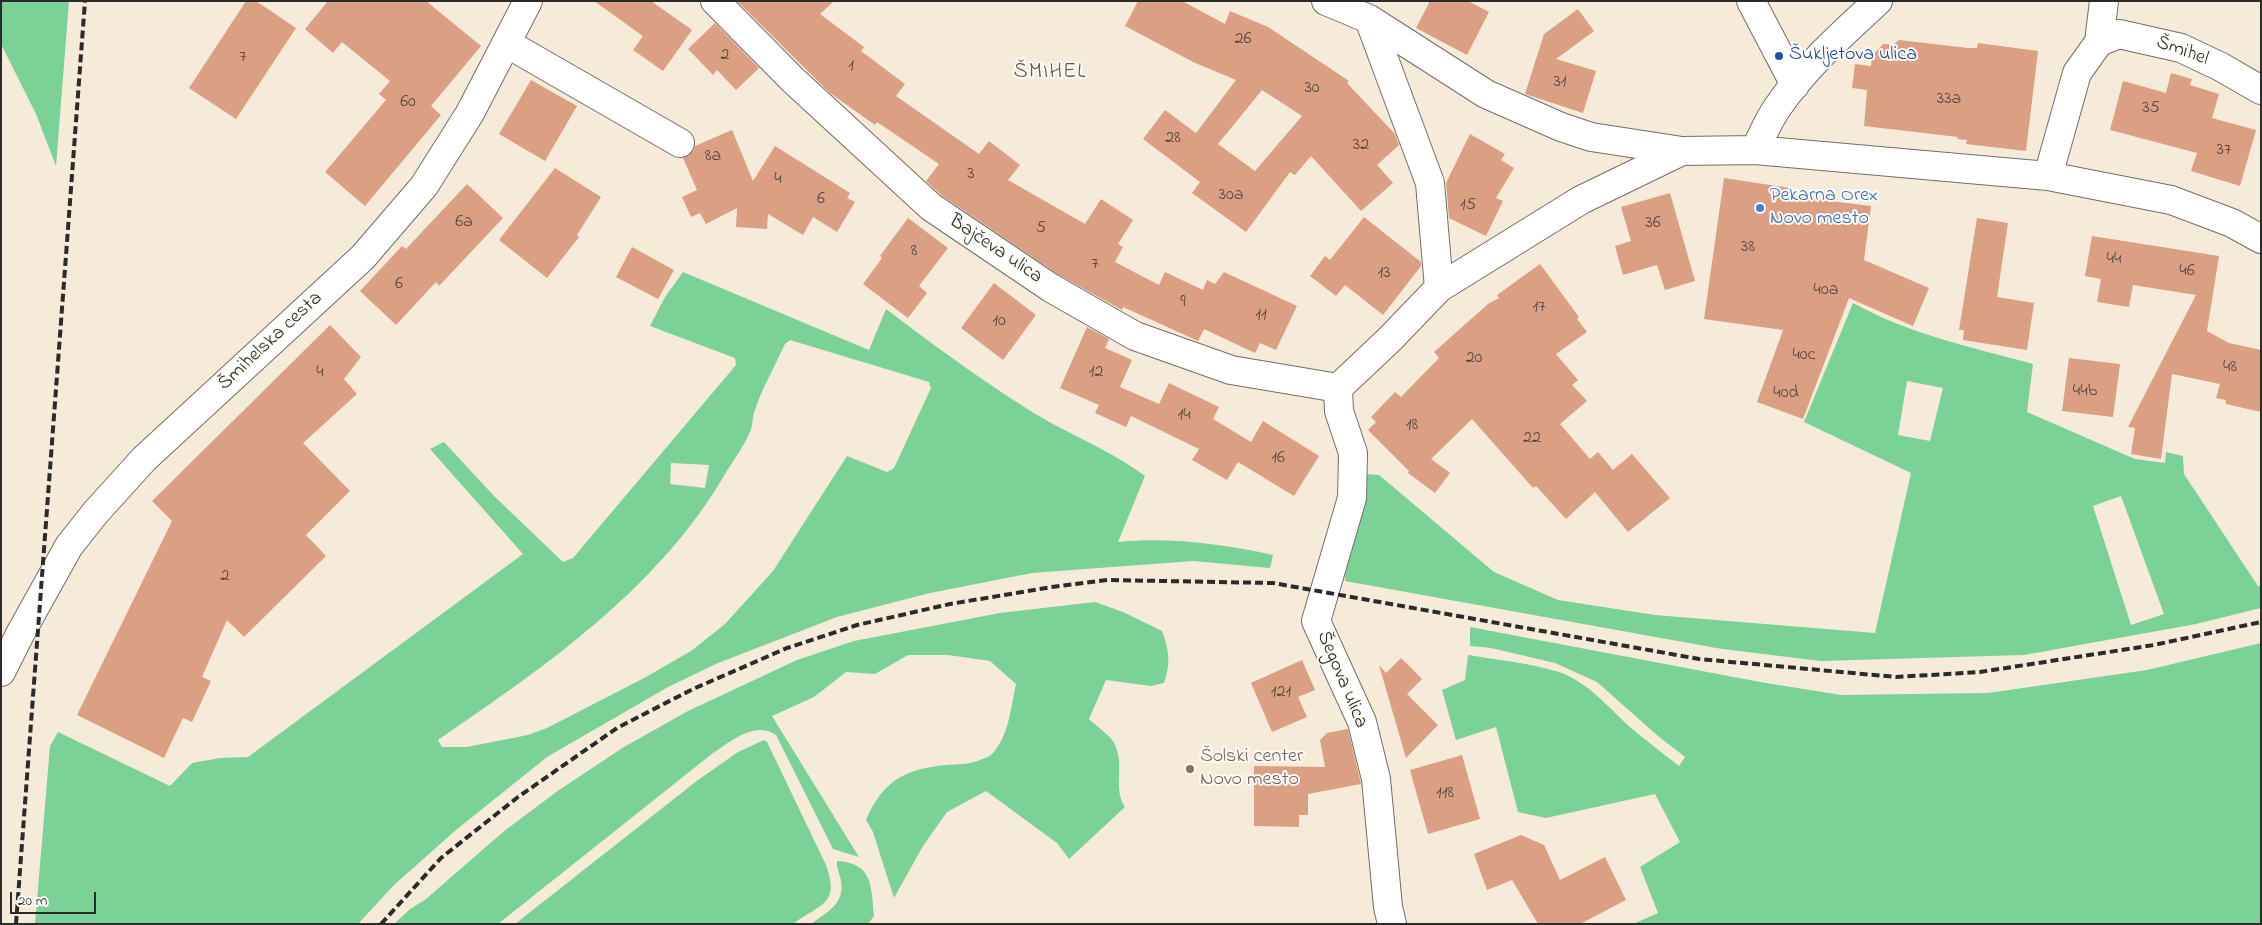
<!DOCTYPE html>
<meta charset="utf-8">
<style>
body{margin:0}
#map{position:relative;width:2262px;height:925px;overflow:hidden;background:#f6ebd8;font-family:"Indie Flower",sans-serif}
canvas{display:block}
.frame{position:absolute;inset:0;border:2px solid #2b2b2b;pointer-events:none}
.scale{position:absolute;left:10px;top:892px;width:86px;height:22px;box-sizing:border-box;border:2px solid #2b2b2b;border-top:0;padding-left:6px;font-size:15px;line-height:18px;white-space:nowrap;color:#2b2b2b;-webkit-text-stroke:4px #fdfcf7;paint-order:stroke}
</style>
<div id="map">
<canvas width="2262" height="925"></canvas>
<div class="frame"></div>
<div class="scale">20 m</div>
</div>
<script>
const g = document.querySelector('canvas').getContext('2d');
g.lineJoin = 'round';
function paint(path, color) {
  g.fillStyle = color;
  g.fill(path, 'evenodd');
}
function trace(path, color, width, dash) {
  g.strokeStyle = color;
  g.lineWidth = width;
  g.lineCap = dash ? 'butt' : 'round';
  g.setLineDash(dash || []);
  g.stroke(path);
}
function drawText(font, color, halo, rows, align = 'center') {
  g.font = font + ' "Indie Flower",sans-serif';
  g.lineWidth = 4;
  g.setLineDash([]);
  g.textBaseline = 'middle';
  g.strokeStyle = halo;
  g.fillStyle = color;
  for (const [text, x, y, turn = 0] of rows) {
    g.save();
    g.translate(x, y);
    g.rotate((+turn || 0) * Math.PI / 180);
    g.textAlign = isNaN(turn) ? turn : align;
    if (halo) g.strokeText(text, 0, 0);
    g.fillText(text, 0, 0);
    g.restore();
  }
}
paint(new Path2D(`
 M1,1H69L56,166L36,114L1,44Z
 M683,272L869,350L886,309C932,344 980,379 1029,410C1067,434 1109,449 1145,476L1118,542C1171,537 1222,544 1273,555L1270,568L1193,561L1032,573L930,593L837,617L718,663L668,687L547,757L456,830L394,885L358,924H35L50,746L58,732L170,786L192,763L220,758L248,757L523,554L430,449L444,442L495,497L563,562L573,558L736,365L735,358L650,326L665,297ZM790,340L929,382L931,388L894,468L887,472L847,456L773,571L725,624L691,651L646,677L547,728L528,735L467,747H442L438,740C546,666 658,589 725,474C733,461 744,446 750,432C753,426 752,419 754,413C761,390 775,366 785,344ZM671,463L709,465L705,488L670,484Z
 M1853,303C1909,334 1971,347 2033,364L2027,412L2135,459L2165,463L2166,452L2183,456L2184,474L2258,586H2261V608L2196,624L2024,655L1821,661L1722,649L1345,581L1346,556L1365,474L1379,475L1494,572L1558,600L1655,615L1875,633L1911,473L1804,422ZM1907,381L1943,388L1930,441L1898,435ZM2121,496L2164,614L2131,625L2093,506Z
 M1095,602L1123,612L1162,631C1169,650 1171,663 1164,683L1151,686L1106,680L1089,719C1096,726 1110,735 1114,743C1126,766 1112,787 1125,807L1069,859L1057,843L986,791L947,812L923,846L894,898L873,832L866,820C883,781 904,769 946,765C958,764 968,765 980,760C984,758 990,757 993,753C1009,735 1011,707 1016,684L990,661L948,655H908L875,674L846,672L814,697L772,716L859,857L833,849L776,735C755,720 730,742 713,753L498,924H394L410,909L426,899L503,832L559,790L624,747L688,711L797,660L854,641L1000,613Z
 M1470,627L1760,682L1841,695L1988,693L2147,670L2261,643V924H1633L1658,913L1640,867L1680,842L1655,794L1546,818L1518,812L1496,727L1456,740L1442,690L1465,680L1468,655C1498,660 1530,663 1559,672C1588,682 1609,708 1631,728C1646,741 1663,753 1679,766L1685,757L1658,736L1597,682L1555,663L1491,648L1470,646Z
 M764,740L767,742L826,865C840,904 822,903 793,924H515L698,780L738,752Z
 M837,861C873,863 871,886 874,916L868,924H811C827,912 845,904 841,881C840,874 836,868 837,861Z`), '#7ad296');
paint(new Path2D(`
 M246,1H256L296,28L236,119L189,88Z
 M328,1H426L481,46L431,106L441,115L365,206L325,172L386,100L379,94L390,81L342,42L333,53L305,29Z
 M594,1H651L692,30L663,71L633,50L643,36Z
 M834,1L820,14L864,47L861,51L905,84L896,96L979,154L989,141L1020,165L1008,180L1085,224L1101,199L1133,220L1118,244L1123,247L1115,262L1159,285L1165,272L1203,290L1207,280L1215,284L1224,272L1297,306L1276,350L1260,343L1255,353L1204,329L1198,341L1123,307L1122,310L1059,275L941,195L926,181L939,164L877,122L875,125L830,93L738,2Z
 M1138,1H1182L1225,24L1230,11L1268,27L1349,81L1347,83L1395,134L1399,145L1377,165L1393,183L1361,211L1311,156L1295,175L1290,172L1246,232L1192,193L1200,182L1143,139L1165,110L1196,133L1236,80L1193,62L1125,26ZM1262,90L1302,116L1255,171L1218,144Z
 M1430,1H1468L1489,12L1467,55L1416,28Z
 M1578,9L1594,31L1556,59L1596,71L1583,113L1525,94L1544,34Z
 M715,23L759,68L736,90L717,70L713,75L688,49Z
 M1899,40L1968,48H1977L1978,43L2038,51L2026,151L1966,144L1967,140L1957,139L1958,137L1864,126L1867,90L1852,88L1855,64L1871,66L1872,56L1883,44L1893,45Z
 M2171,73L2192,79L2190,85L2219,94L2212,118L2256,130L2240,186L2191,171L2197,153L2110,130L2123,81L2166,93Z
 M531,80L577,106L545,161L499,134Z
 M732,130L753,181L775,146L850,193L847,198L855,202L837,232L813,217L803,235L768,214L767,229L736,227L737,208L706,224L700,213L691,217L682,197L697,190L683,158L693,151L695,146Z
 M1470,134L1505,154L1501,160L1514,168L1496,198L1503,201L1486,236L1449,218L1446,183Z
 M555,168L601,197L577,235L579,237L547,278L499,240Z
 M1724,178L1790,188L1789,196L1871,206L1864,260L1929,288L1913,326L1849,298L1803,419L1757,402L1783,330L1704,319Z
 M467,184L503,218L439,286L436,282L396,325L360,291L402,246L406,249Z
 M1670,193L1695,281L1665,290L1657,265L1623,275L1615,246L1631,241L1621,207Z
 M1364,217L1421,262V266L1383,315L1345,285L1336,296L1310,276L1325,256L1330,260Z
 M908,218L948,248L919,286L927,293L908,318L863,284L882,258L880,256Z
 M1977,218L2008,223L1997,297L2034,303L2027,350L1963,340L1964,330H1959Z
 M2092,236L2219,256L2207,331L2229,343L2261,350V412L2226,404V400L2216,398L2220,384L2172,374L2161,459L2131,454L2135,428L2128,427L2196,295L2133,285L2129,307L2097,302L2101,279L2085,276Z
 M632,247L674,270L658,299L616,277Z
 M1540,264L1579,317L1577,319L1587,332L1556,354L1578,380L1572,385L1587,401L1560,424L1590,459L1598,452L1613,470L1632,454L1670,498L1628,532L1595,492L1566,519L1536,486L1533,488L1472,419L1431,459L1450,473L1435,493L1408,473L1409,471L1368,430L1376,422L1371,417L1395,392L1401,397L1439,358L1434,352L1488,304L1499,298L1497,295Z
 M994,283L1036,315L1003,360L961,328Z
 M330,325L361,357L344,379L357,394L303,443L350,491L306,535L326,556L244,637L227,620L202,677L211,681L192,722L183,718L164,758L77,715L172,521L152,501Z
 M1087,327L1109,339L1105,348L1132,360L1120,387L1159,404L1169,383L1219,407L1213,419L1251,442L1263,421L1319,456L1294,496L1238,462L1227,480L1192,460L1199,449L1131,416L1126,427L1095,413L1099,405L1060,388Z
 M2069,358L2120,364L2113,417L2062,411Z
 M1401,658L1422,679L1407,694L1438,725L1406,758L1379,665L1386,673Z
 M1302,660L1315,690L1298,697L1307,717L1272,732L1251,683Z
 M1348,729L1361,784L1308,794V815H1299V827L1254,826V766L1325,767L1320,740L1327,733Z
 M1462,755L1480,819L1428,834L1410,770Z
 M1521,835L1544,845L1560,880L1605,857L1626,900L1580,924H1538L1512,880L1487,890L1474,854Z`), '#db9f83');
const minor = new Path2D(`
 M715,1L793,80L931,207L1051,288L1135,336L1231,370L1338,388
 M1326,1L1369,19L1486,94L1561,127L1591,137L1682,151L1755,150L2048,176L2171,200L2232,223L2261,239
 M1751,1L1795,85
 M1369,19L1430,183L1439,288
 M2099,42L2119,34L2181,48L2221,67L2261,90
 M508,44L680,143
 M1755,150C1762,136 1768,121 1777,108C1804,68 1842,34 1878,1
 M2048,176L2077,73L2099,42L2104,1
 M1,672L20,634L69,546L96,512L144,459L363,257L424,186L470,113L528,1
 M1392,924L1388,907L1376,779L1362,722L1316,621L1352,498L1353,453L1339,411L1338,388L1389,340L1439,288L1581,200L1682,151`);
trace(minor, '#726e68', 30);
trace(minor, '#fff', 28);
trace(new Path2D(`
 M16,924L85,1
 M381,924L441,858L518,797L617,728L693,689L787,648L857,625L950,604L1052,587L1107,580L1273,583L1699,659L1896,677L1980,672L2154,645L2261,622`), '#2b2b2b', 4, [8, 4]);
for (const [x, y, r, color] of [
 [1779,56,5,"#1a4fb4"],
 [1760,208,5,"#3f7fe0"],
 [1190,769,5,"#8d6e63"]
]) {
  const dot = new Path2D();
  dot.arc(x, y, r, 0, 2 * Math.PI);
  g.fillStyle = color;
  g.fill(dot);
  trace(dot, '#fdfcf7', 2);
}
drawText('18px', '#574841', null, [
 ["26",1243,40],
 ["2",725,56],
 ["7",243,58],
 ["1",851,67],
 ["31",1560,83],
 ["30",1312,89],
 ["33a",1949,100],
 ["60",408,103],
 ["35",2151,109],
 ["28",1173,139],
 ["32",1361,146],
 ["37",2224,151],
 ["8a",713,157],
 ["3",971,175],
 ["4",778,180],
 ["30a",1231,196],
 ["6",821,200],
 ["15",1468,206],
 ["6a",464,223],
 ["36",1653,224],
 ["5",1041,229],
 ["38",1748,248],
 ["8",914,252],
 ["44",2114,260],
 ["7",1095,265],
 ["46",2187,272],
 ["13",1384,274],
 ["6",399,285],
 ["40a",1826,291],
 ["9",1183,303],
 ["17",1539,308],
 ["11",1261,316],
 ["10",999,322],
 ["40c",1804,356],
 ["20",1474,359],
 ["48",2230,368],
 ["4",320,373],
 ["12",1096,373],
 ["44b",2085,392],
 ["40d",1786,394],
 ["14",1184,416],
 ["18",1412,426],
 ["22",1532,439],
 ["16",1278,459],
 ["2",225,577],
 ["121",1281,693],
 ["118",1445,794]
]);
drawText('20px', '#2b2b2b', '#fdfcf7', [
 ["Šmihel",2182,52,20],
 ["Bajčeva ulica",995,250,34],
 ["Šmihelska cesta",271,342,-43],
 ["Šegova ulica",1341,680,67]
]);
drawText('20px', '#164399', '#fdfcf7', [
 ["Šukljetova ulica",1789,56]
], 'left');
drawText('20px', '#366cbe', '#fdfcf7', [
 ["Pekarna Orex",1770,197],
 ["Novo mesto",1770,220]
], 'left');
drawText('20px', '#785e54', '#fdfcf7', [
 ["Šolski center",1200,758],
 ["Novo mesto",1200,781]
], 'left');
g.letterSpacing = '1px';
drawText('22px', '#69544a', '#fdfcf7', [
 ["ŠMIHEL",1050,73]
]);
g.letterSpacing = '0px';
</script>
